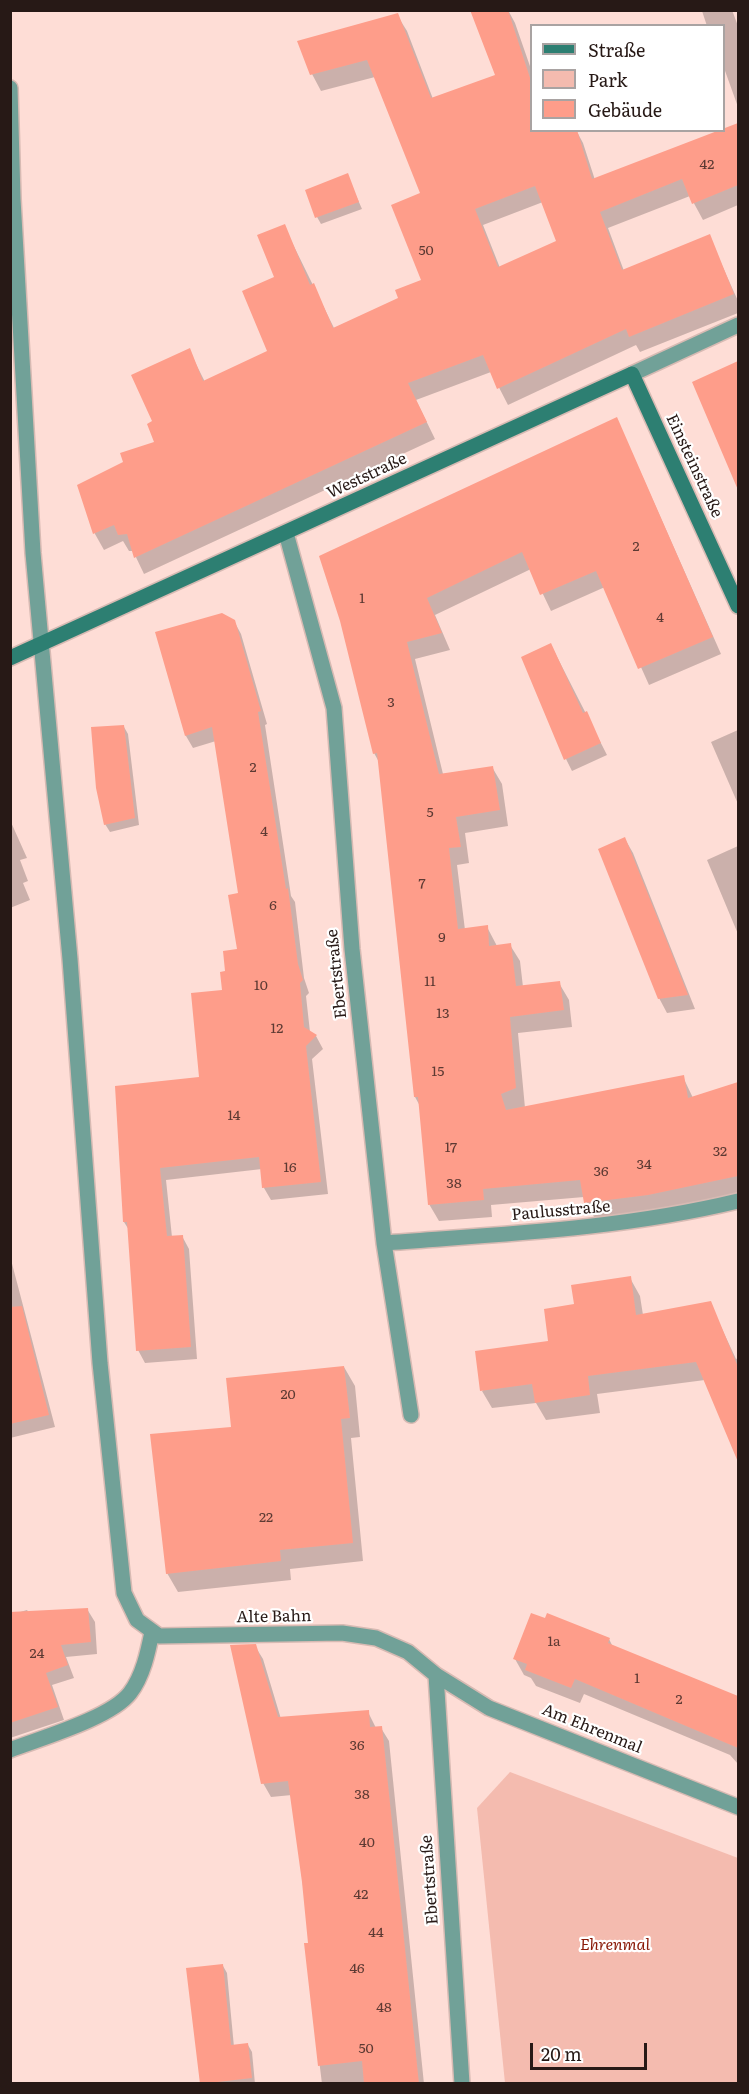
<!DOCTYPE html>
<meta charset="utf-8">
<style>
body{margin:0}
#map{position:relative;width:749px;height:2094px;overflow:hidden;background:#feddd6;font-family:Literata,serif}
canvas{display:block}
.frame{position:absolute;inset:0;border:12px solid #271916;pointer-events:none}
.legend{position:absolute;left:530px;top:24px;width:195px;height:108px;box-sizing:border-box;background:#fff;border:2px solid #a9a3a2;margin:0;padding:8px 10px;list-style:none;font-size:18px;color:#271916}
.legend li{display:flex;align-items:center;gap:12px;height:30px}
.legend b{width:30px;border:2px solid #a9a3a2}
.scale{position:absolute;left:530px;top:2043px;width:117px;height:27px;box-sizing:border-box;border:3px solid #271916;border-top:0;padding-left:8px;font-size:18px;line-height:21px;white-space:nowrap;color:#271916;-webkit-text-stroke:4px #fff;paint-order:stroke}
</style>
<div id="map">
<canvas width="749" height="2094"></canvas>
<div class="frame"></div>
<ul class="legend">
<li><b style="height:8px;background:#2d7f72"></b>Straße</li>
<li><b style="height:16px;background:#f4bbaf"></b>Park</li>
<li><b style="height:16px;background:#fe9d8a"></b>Gebäude</li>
</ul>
<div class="scale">20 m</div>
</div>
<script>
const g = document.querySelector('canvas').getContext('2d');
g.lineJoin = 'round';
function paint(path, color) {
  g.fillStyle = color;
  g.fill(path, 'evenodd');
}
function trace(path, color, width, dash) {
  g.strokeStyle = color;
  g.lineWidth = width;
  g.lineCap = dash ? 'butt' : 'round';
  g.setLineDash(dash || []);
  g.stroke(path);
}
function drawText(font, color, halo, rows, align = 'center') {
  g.font = font + ' Literata,serif';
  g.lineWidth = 4.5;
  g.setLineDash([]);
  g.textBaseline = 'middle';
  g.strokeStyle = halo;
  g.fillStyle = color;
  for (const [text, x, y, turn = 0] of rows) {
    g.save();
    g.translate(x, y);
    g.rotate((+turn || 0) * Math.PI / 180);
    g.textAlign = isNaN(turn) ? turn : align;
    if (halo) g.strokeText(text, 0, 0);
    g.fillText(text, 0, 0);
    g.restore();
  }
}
paint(new Path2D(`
 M510,1772L738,1858V2083H505L477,1808Z`), '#f4bbaf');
paint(new Path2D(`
 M493,10H508L515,23L532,72V130H576L583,143L595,180L736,126L738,205L703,220L690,196L608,228L624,271L709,236L738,301V313L640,352L636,345L508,405L491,372L416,400L435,439L144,574L133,551H129L123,541L104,550L95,534L79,486L125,463L157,442L154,422L189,350L205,382L269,352L276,278L284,226L334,328L400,299L423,281L422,194L375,77L321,91L312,74L397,15L407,31L433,99L497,75ZM543,202L558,242L500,268L483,225Z
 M732,10L738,26V107L724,68V26H707L702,11Z
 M347,175L362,209L321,224L317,217Z
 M738,363V480L694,383Z
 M617,419L721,654L649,685L605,587L551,611L531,569L435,615L450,650L415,659L443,774L492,767L502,784L508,826L465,833L469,863L457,865L465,930L487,927L497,946L510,945L520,961L523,987L559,983L569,1000L572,1027L518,1033L525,1108L683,1077L693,1098L738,1084V1194L709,1202L595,1219L584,1197L491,1205L492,1217L439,1221L429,1204L420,1106L415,1097L379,762L374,753L342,620Z
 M234,621L241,634L267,724L265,725L291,896L295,902L304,978L309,993L306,996L310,1032L316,1036L323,1049L312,1059L328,1194L271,1200L264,1188L262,1169L166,1180L172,1237L182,1236L189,1249L197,1359L145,1363L138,1350L129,1230L124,1222L201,1079L227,973L239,951L240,895L216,741L193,748L186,736L157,633Z
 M551,645L607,755L572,771L566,759Z
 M124,727L128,734L139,825L110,832L105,824Z
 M738,730V804L711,742Z
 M10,820L27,858L20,860L28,881L23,883L30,900L10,908Z
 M625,839L633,853L695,1009L667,1013L659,998Z
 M738,846V934L707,860Z
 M10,1256L55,1427L10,1438Z
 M630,1278L640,1296L643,1315L710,1303L736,1359L738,1358V1459L705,1380L597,1394L600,1413L546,1420L536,1403L492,1408L482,1391L550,1342L576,1306Z
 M344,1367L355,1386L360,1437L351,1438L363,1561L290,1569L291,1580L178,1592L167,1573L233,1429Z
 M87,1609L95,1622L97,1654L66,1657L74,1678L52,1685L64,1720L10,1738V1615L27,1610L29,1613Z
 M609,1639L613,1647L738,1697V1764L730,1755L584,1694L580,1703L536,1686L531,1678L524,1675L515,1659Z
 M255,1646L263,1659L281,1719L368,1712L376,1728H381L389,1741L424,2084H322L310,1986V1944L292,1795L271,1797L263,1783Z
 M223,1966L227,1973L234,2047L248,2045L252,2052L255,2084L201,2083Z`), '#0003');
paint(new Path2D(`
 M470,10H508L531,81V130H577L592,179L738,123V185L692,204L682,179L600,212L622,270L710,234L734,294L629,337L626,329L497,389L483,355L408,383L427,422L134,558L127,534L118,535L114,525L93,534L77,485L123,462L120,453L154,442L147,424L152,421L131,375L190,348L203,381L267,351L242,291L274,277L257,235L285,224L310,285L314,283L333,328L398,298L395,290L421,280L391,205L420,193L367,60L310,75L297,41L398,13L431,98L495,75ZM535,186L556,241L498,267L475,209Z
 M348,173L359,202L315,218L305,190Z
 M738,361V490L692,382Z
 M617,417L713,637L638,669L596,571L540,595L522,552L427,598L442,633L407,642L439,774L493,766L500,810L456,817L461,847L449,848L458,929L488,925L489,946L511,943L516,986L560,981L564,1010L510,1017L516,1088L501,1094L506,1110L684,1075L688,1098L738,1082V1176L648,1195L584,1203L580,1180L483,1189L484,1200L428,1205L418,1097H414L377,753L373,754L340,621L319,556Z
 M222,613L235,620L261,711L258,712L286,889L288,888L298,964L303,980L300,983L304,1027L317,1035L306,1046L321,1182L262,1188L259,1157L160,1168L167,1236L183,1235L191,1347L136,1351L127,1222H123L115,1086L199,1077L191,993L222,990L220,972L225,971L223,951L237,949L228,895L238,893L212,727L185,736L155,632Z
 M551,643L583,713L587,711L601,743L564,760L521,657Z
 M124,725L135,818L104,825L96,788L91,727Z
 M625,837L672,954L688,995L658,999L598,849Z
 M631,1276L636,1315L711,1301L738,1367V1462L696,1362L588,1376L590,1395L535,1403L532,1384L480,1391L475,1351L548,1341L544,1309L574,1304L571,1285Z
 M22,1306L49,1415L10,1424V1307Z
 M344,1366L350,1418L341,1419L353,1543L280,1550L281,1561L166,1574L150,1434L231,1427L226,1378Z
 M88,1608L91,1642L61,1645L68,1665L46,1673L58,1707L10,1723V1612Z
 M531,1613L545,1618L547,1613L610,1638L608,1643L738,1696V1748L575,1679L571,1688L525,1670L527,1664L513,1659Z
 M256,1644L278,1717L369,1710L370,1727L382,1726L419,2084H364L362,2061L318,2066L304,1943H308L302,1882L288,1781L261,1784L230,1645Z
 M223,1964L231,2045L248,2043L252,2078L200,2084L186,1968Z`), '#fe9d8a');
const service = new Path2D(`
 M10,1750C41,1738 111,1718 130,1693C143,1676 148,1652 152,1632`);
const minor = new Path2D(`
 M10,88L13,199L33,553L70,959L100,1363L124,1593L137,1620L159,1636L342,1633L376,1638L408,1652L436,1675L489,1708L738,1807
 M286,533L334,708L352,949L384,1243L411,1415
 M384,1243C503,1234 622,1229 738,1201
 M436,1675L462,2084`);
const tertiary = new Path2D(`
 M632,374L738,325`);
const secondary = new Path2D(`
 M10,658L632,374L738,606`);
trace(service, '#d7bab3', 18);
trace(minor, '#d7bab3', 18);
trace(tertiary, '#d7bab3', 18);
trace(secondary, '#d7bab3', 18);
trace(service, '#71a198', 15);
trace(minor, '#71a198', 15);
trace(tertiary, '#71a198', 15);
trace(secondary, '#2d7f72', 15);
drawText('14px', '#5d3a33', null, [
 ["42",707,165],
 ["50",426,251],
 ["2",636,547],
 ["1",362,599],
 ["4",660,618],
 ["3",391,703],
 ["2",253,768],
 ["5",430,813],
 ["4",264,832],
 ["7",422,884],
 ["6",273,906],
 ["9",442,938],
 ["11",430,982],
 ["10",261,986],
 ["13",443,1014],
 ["12",277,1029],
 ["15",438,1072],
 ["14",234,1116],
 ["17",451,1148],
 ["32",720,1152],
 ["34",644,1165],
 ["16",290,1168],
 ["36",601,1172],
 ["38",454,1184],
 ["20",288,1395],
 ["22",266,1518],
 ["1a",554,1642],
 ["24",37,1654],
 ["1",637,1679],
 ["2",679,1700],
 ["36",357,1746],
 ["38",362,1795],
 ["40",367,1843],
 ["42",361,1895],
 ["44",376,1933],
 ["46",357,1969],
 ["48",384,2008],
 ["50",366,2049]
]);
drawText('16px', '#271916', '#fff', [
 ["Einsteinstraße",694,466,65],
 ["Weststraße",367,476,-25],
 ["Ebertstraße",337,974,-96],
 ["Paulusstraße",561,1211,-5],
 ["Alte Bahn",274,1617,-1],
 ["Am Ehrenmal",592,1729,22],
 ["Ebertstraße",430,1880,-94]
]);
drawText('italic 16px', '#8a1a08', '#fff', [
 ["Ehrenmal",615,1945]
]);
</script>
